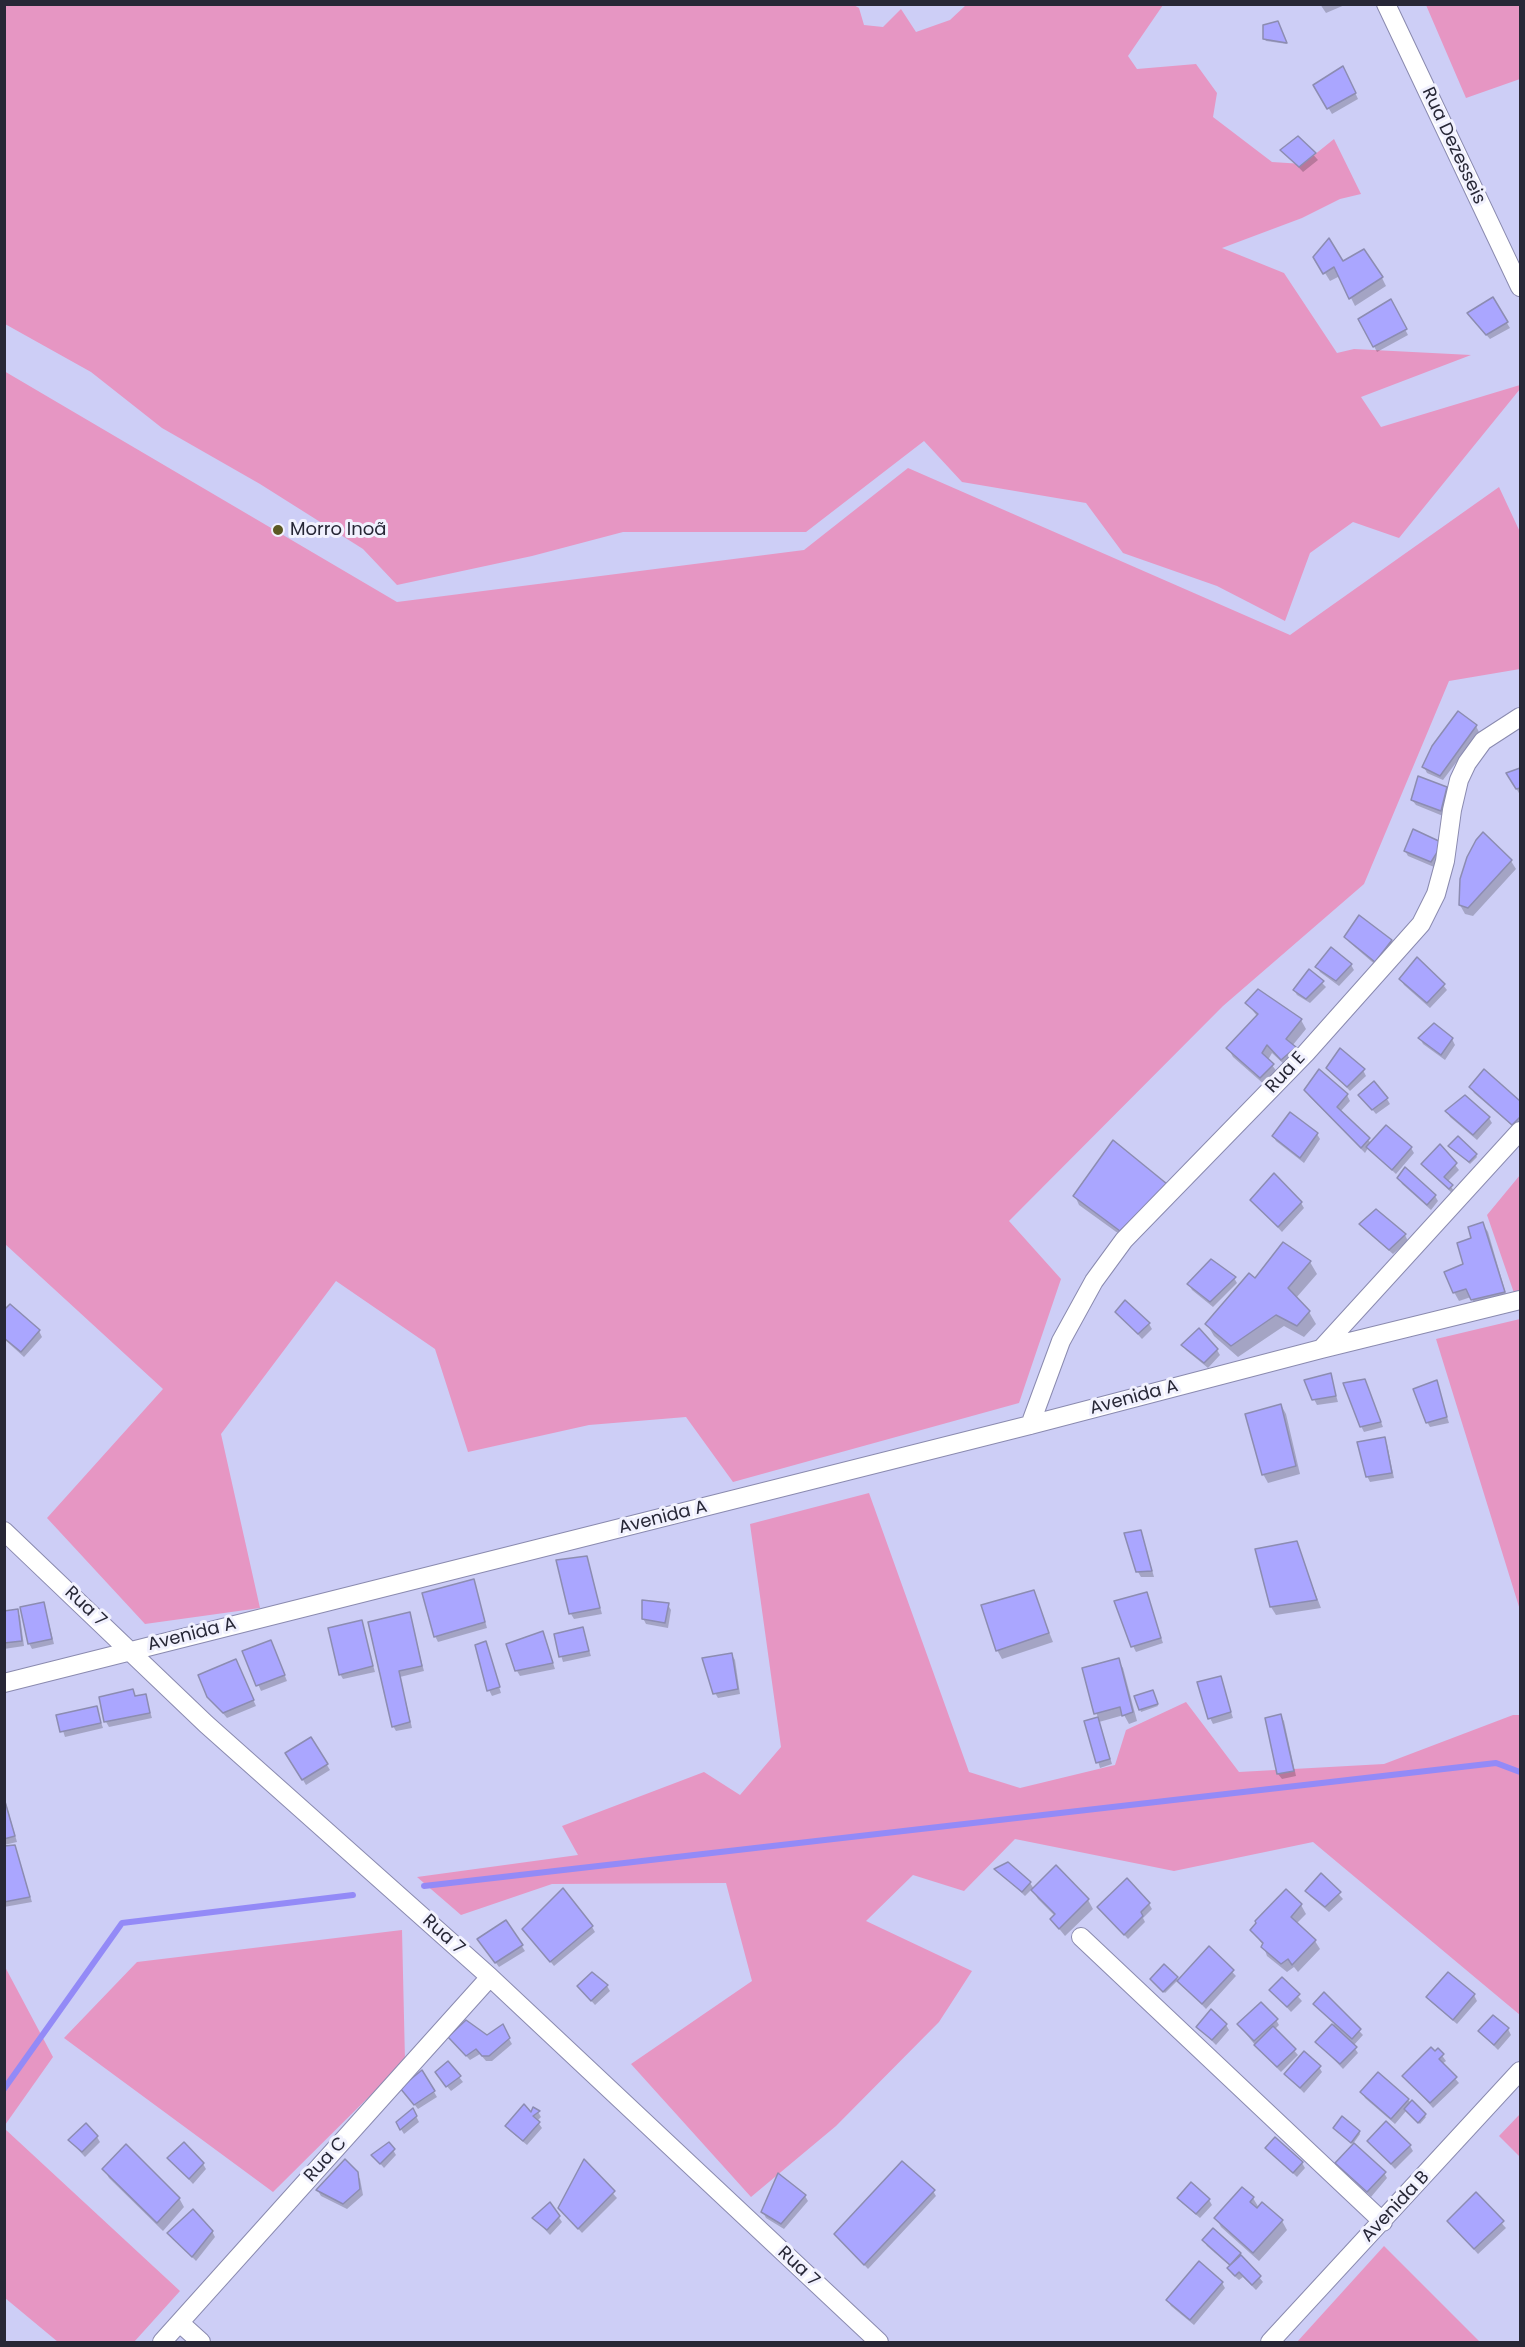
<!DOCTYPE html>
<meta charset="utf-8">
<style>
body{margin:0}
#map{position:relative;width:1525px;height:2347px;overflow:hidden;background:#cdcef6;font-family:Poppins,sans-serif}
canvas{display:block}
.frame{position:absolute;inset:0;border:6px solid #272736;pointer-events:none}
</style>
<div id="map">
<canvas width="1525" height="2347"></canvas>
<div class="frame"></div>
</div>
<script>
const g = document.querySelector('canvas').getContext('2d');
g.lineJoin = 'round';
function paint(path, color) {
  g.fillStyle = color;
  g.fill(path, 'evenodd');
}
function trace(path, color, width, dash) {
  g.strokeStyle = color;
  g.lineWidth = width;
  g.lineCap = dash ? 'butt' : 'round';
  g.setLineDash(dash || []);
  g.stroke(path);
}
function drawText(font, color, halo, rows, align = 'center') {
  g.font = font + ' Poppins,sans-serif';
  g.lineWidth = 6;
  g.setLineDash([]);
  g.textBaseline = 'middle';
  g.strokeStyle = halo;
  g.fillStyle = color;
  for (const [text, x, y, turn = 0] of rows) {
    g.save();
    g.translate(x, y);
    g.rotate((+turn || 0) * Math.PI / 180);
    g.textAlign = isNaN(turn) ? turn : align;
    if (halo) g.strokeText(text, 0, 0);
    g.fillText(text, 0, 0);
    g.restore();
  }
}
paint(new Path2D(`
 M852,4L859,8L864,25L883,27L901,9L916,32L950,20L966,5H1163L1128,56L1137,69L1196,64L1217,93L1213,117L1272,162L1303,164L1334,139L1361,194L1340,199L1302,218L1222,248L1284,273L1337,353L1354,349L1471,355L1361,397L1381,427L1520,385V389L1399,538L1353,522L1310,553L1285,621L1217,586L1123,553L1086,503L962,482L924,441L806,532H623L532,556L397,585L363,549L260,484L162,428L91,372L5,324L4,5Z
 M1426,5H1520V79L1466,98Z
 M4,371L397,602L804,550L908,468L1290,635L1499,487L1520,532V669L1449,681L1364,884L1223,1006L1009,1221L1061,1279L1019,1403L733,1482L686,1417L589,1425L468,1452L435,1349L336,1281L221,1434L260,1608L145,1624L47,1518L163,1389L5,1244Z
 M1520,1175V1291L1514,1293L1487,1215Z
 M1520,1319V1610L1436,1339Z
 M869,1493L969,1772L1020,1788L1115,1765L1126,1730L1186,1702L1239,1772L1384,1764L1513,1715H1520V2015L1313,1842L1174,1871L1015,1839L964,1891L913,1875L866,1921L972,1971L939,2022L836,2126L751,2197L631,2064L752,1981L726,1883L552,1884L461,1915L417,1877L578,1855L562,1826L704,1772L740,1795L781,1747L750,1524Z
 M402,1930L405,2061L273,2192L64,2038L137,1962Z
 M4,1965L53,2057L5,2125H4Z
 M1520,2114V2157L1499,2136Z
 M5,2129L180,2291L134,2342H58L5,2298Z
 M1384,2246L1480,2342H1297Z`), '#e696c3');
paint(new Path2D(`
 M1320,4H1347L1326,13Z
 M1279,25L1287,44L1266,41L1264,38Z
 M1346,73L1358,99L1332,114L1315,85Z
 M1298,138L1318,160L1303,172L1282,150Z
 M1315,257L1343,263L1382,278L1386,286L1355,306L1340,276L1330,281Z
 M1492,299L1510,328L1490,339L1472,319Z
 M1390,301L1408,335L1377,352L1360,319Z
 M1476,726L1479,732L1443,780L1427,773L1424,767Z
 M1520,769V795L1508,774Z
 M1446,789L1449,794L1443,816L1416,805L1412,800Z
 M1445,850L1434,867L1408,856L1405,851Z
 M1511,861L1516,869L1473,916L1465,914L1460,905Z
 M1346,937L1391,941L1394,946L1378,967L1349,942Z
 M1351,965L1354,970L1339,986L1320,972L1317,967Z
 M1310,971L1326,987L1310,1003L1297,995L1294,990Z
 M1400,979L1443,985L1447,990L1430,1008L1404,985Z
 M1247,1003L1301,1020L1306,1029L1292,1046L1299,1057L1287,1067L1272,1053L1268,1060L1278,1073L1266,1086L1233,1057L1228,1048L1257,1016Z
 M1420,1038L1452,1039L1455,1045L1445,1060L1423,1044Z
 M1328,1068L1363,1070L1366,1076L1350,1091Z
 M1484,1071L1520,1103V1125L1516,1129L1474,1093L1471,1087Z
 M1319,1072L1347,1095L1350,1101L1340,1112L1371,1143L1411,1148L1414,1153L1396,1174L1368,1148L1365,1153L1309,1096L1306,1091Z
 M1360,1095L1387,1099L1390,1104L1376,1114Z
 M1465,1097L1489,1118L1492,1123L1477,1140L1450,1117L1447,1112Z
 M1317,1134L1320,1139L1304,1163L1276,1141L1273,1136Z
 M1440,1146L1459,1170L1447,1182L1455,1192L1453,1194L1426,1169L1423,1164Z
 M1450,1146L1476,1155L1477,1157L1470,1164Z
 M1399,1178L1435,1196L1438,1201L1431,1210L1402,1184Z
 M1166,1185L1126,1239L1079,1205L1075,1196Z
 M1252,1200L1301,1203L1304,1208L1282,1232Z
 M1376,1211L1405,1235L1408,1241L1393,1254L1364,1229L1361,1224Z
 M1483,1224L1488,1232L1508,1301L1477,1308L1471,1297L1459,1301L1454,1292L1473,1239Z
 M1284,1244L1310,1262L1317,1274L1296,1298L1309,1312L1316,1324L1304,1337L1284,1326L1238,1357L1214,1336L1207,1324L1255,1280Z
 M1234,1278L1237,1283L1213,1307L1192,1290L1189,1284Z
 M10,1306L39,1331L42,1337L24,1357L4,1339V1312Z
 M1117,1312L1149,1324L1152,1329L1142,1339Z
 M1183,1345L1217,1350L1220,1355L1208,1368L1186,1350Z
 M1330,1375L1338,1402L1317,1405L1314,1399Z
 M1436,1382L1449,1423L1430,1427L1427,1422Z
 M1367,1386L1383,1427L1364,1432L1361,1426Z
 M1281,1405L1286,1414L1300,1474L1268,1483L1263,1474Z
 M1384,1438L1387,1444L1394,1478L1370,1482L1367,1476Z
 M1140,1531L1143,1537L1154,1577H1141L1138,1572Z
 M1296,1543L1321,1608L1276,1615L1271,1607L1257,1550Z
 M586,1558L602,1614L574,1619L571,1614Z
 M474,1581L487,1628L438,1642L435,1636Z
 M1033,1592L1053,1642L1002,1659L997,1650Z
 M1146,1594L1163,1643L1136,1652L1133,1646Z
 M44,1603L54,1644L32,1649L29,1643Z
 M668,1605L671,1610L668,1628L646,1624L643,1618Z
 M17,1611L20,1616L24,1646L4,1649V1613Z
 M409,1614L424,1671L400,1677L412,1728L396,1731L393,1726L370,1623Z
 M361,1622L375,1672L343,1679L340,1674Z
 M582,1628L591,1656L563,1662L555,1635Z
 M543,1633L555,1669L520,1676L517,1671Z
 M271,1641L287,1681L261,1691L244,1652Z
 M485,1642L501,1693L492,1696L489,1690Z
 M732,1655L735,1660L740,1694L718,1698L715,1693Z
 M1118,1660L1123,1668L1137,1721L1129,1724L1124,1715L1099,1722L1112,1764L1100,1768L1086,1722L1099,1719L1096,1713Z
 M238,1666L256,1706L227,1718L208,1696Z
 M1220,1678L1233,1718L1213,1724L1210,1718Z
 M133,1691L136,1697L145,1696L152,1718L109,1727L106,1722Z
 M1154,1694L1158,1706L1141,1712L1136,1697Z
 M96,1707L103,1728L65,1737L58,1716Z
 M1281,1716L1284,1721L1296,1776L1282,1779L1278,1774L1267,1719Z
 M311,1739L330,1770L306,1785L287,1753Z
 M4,1796L17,1842L4,1845Z
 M14,1847L32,1902L4,1907V1848Z
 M1056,1867L1088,1900L1093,1909L1065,1936L1052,1920L1055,1916L1038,1899L1032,1889L1025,1896L996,1869L1030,1883L1034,1889Z
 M1321,1875L1343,1899L1329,1912L1310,1896L1307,1891Z
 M1149,1904L1152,1909L1143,1918L1145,1922L1128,1939L1099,1907Z
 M1301,1905L1306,1914L1296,1924L1315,1941L1320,1949L1298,1972L1294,1967L1287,1972L1267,1956L1263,1945L1252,1931Z
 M506,1922L525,1951L499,1967L482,1944Z
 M592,1927L595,1932L554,1966L524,1929Z
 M1209,1948L1236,1976L1206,2009L1179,1981Z
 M1448,1974L1474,1995L1477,2001L1457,2024L1431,2002L1428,1997Z
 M1176,1978L1178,1980L1165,1993L1153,1981Z
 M1282,1979L1302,2001L1291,2012L1271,1990Z
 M607,1986L610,1991L595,2005L579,1987Z
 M1324,1994L1363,2035L1353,2046L1358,2053L1343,2069L1317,2042L1334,2024L1315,2004Z
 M1276,2020L1279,2025L1275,2029L1298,2055L1281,2072L1259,2050L1239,2025Z
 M1226,2025L1229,2030L1216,2045L1198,2027Z
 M502,2027L512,2044L492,2061H486L480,2054L470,2060L453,2042L486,2037Z
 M1508,2029L1511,2035L1498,2050L1480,2032Z
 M1438,2050L1446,2061L1442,2064L1459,2083L1433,2108L1404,2076Z
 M1319,2067L1322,2072L1304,2093L1286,2074Z
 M422,2072L437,2097L418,2109L402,2089Z
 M459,2077L463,2082L451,2091L440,2078Z
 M1362,2092L1408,2100L1426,2117L1420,2124L1406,2111L1395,2124L1365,2098Z
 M413,2110L419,2122L404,2134L397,2123Z
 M538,2112L541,2117L537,2121L542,2128L527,2145L510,2131L507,2126Z
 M1336,2130L1359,2132L1360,2134L1353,2144Z
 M97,2137L100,2142L85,2157L70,2141Z
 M1369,2141L1410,2146L1413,2151L1395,2169Z
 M1267,2148L1302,2163L1305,2168L1297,2177Z
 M393,2150L396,2155L384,2168L373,2155Z
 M169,2158L203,2164L206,2169L193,2184Z
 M584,2161L617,2198L582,2233L560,2208Z
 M1337,2163L1384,2173L1387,2178L1371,2197Z
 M104,2169L179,2198L184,2207L163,2231L109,2178Z
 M356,2173L360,2179L363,2195L347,2209L321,2196L318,2191Z
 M933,2191L936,2196L868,2269L836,2234Z
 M1476,2195L1506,2228L1478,2254L1448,2221Z
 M805,2196L808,2201L784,2229L766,2218L763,2212Z
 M1179,2198L1209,2200L1212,2205L1200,2218L1182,2203Z
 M1253,2198L1259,2208L1282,2221L1287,2230L1259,2261L1221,2227L1216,2218Z
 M558,2216L562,2222L550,2235L534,2218Z
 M212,2231L215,2237L196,2261L169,2233Z
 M1204,2241L1239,2253L1263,2282L1256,2290L1243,2277L1239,2280L1232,2274L1229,2268L1231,2267L1207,2246Z
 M1222,2283L1225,2288L1194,2325L1171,2306L1168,2301Z`), '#0003');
trace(new Path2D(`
 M424,1886L1496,1763L1520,1772
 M4,2089L122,1923L353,1895`), '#938af7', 6);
const building = new Path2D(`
 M1278,21L1287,43L1263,39V25Z
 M1343,66L1356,93L1327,109L1313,85Z
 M1298,136L1316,153L1299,167L1280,150Z
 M1329,238L1343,261L1364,249L1383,277L1349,299L1334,267L1323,274L1313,257Z
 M1493,297L1508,322L1486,335L1467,313Z
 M1391,299L1407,329L1373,347L1358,319Z
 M1458,711L1477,725L1440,776L1422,767L1432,746Z
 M1520,768V788L1516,789L1506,773Z
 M1418,776L1447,787L1441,811L1411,800Z
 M1413,829L1443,843L1431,862L1404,851Z
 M1483,832L1512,860L1468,908L1459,905L1460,879L1467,857L1476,840Z
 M1359,915L1392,940L1375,962L1344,937Z
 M1331,947L1352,964L1336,981L1315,967Z
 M1417,957L1445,984L1427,1003L1399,979Z
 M1309,969L1324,981L1306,999L1293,990Z
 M1258,989L1302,1019L1286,1039L1296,1047L1281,1060L1267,1045L1262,1053L1274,1064L1260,1078L1226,1048L1258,1014L1245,1003Z
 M1434,1023L1453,1038L1441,1055L1418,1038Z
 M1340,1048L1365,1069L1347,1087L1326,1068Z
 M1319,1069L1348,1094L1337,1107L1370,1138L1361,1148L1304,1090Z
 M1484,1069L1520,1101V1117L1512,1125L1469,1087Z
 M1374,1081L1388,1098L1372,1110L1358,1095Z
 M1465,1095L1490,1117L1473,1135L1445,1111Z
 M1290,1112L1318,1133L1300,1158L1272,1136Z
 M1386,1125L1412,1147L1392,1170L1366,1147Z
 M1458,1136L1477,1154L1469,1162L1448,1146Z
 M1113,1140L1167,1184L1120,1231L1073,1196Z
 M1440,1144L1457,1163L1444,1177L1453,1185L1449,1189L1421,1164Z
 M1405,1167L1436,1195L1427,1205L1397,1178Z
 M1274,1173L1302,1202L1278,1227L1250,1200Z
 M1376,1209L1406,1234L1389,1250L1359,1224Z
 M1483,1222L1505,1292L1471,1300L1466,1289L1453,1293L1444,1272L1463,1264L1457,1243L1471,1238L1468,1227Z
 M1283,1242L1311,1261L1288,1288L1310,1311L1297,1326L1276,1315L1231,1346L1205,1324L1249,1273L1255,1278Z
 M1211,1259L1236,1277L1210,1302L1187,1284Z
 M1125,1300L1150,1323L1138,1334L1115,1312Z
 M10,1304L40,1330L21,1352L4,1338V1310Z
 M1199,1328L1218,1349L1204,1363L1181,1345Z
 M1331,1373L1336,1396L1312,1400L1304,1380Z
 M1365,1379L1381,1422L1360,1427L1343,1383Z
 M1437,1380L1447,1417L1426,1423L1413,1389Z
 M1281,1404L1296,1466L1262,1475L1245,1414Z
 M1385,1437L1392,1473L1366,1477L1357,1442Z
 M1141,1530L1152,1571L1136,1572L1124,1533Z
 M1297,1541L1317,1600L1270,1607L1255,1549Z
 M587,1556L600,1608L569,1614L556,1560Z
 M474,1579L485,1622L434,1637L422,1593Z
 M1034,1590L1049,1633L996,1651L981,1605Z
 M1147,1592L1161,1638L1131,1647L1114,1601Z
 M642,1600L669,1603L665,1623L642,1619Z
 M44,1602L52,1639L28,1644L20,1607Z
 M18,1609L22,1641L4,1643V1611Z
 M410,1612L422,1666L399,1671L410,1722L392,1727L368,1622Z
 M362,1620L373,1666L339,1675L328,1628Z
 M583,1627L589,1651L559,1657L554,1634Z
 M543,1631L553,1663L515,1671L506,1644Z
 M271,1640L285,1675L256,1686L242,1651Z
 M486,1641L500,1687L487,1691L475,1645Z
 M732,1653L738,1689L713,1694L702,1658Z
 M1119,1658L1133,1712L1122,1716L1120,1707L1094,1714L1082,1668Z
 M236,1659L254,1700L223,1713L207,1697L198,1675Z
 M1221,1676L1231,1712L1208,1719L1197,1682Z
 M133,1689L135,1696L146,1694L150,1713L104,1722L99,1697Z
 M1153,1690L1158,1704L1139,1710L1134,1696Z
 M97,1706L101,1723L60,1732L56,1715Z
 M1281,1714L1294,1771L1277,1774L1265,1718Z
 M1098,1717L1110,1759L1096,1763L1084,1721Z
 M311,1737L328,1764L302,1780L285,1753Z
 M4,1798L15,1836L4,1839Z
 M15,1845L30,1897L4,1902V1846Z
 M1008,1862L1031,1882L1022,1892L994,1869Z
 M1056,1865L1089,1899L1059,1929L1050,1919L1055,1914L1031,1890Z
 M1321,1873L1341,1892L1325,1907L1305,1891Z
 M1127,1878L1150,1903L1141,1912L1143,1916L1124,1935L1097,1907Z
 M563,1888L593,1926L550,1962L522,1929Z
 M1286,1889L1302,1904L1291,1917L1316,1940L1292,1965L1288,1959L1281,1964L1261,1947L1263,1943L1250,1930L1256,1923L1255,1921Z
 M506,1920L523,1945L495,1963L477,1939Z
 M1209,1946L1234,1970L1202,2004L1177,1981Z
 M1164,1964L1178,1977L1163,1992L1150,1979Z
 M592,1972L608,1985L591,2001L577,1986Z
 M1448,1972L1475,1994L1453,2020L1426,1997Z
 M1282,1977L1300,1994L1287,2007L1269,1990Z
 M1324,1992L1361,2029L1352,2039L1313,2004Z
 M1261,2002L1278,2019L1254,2041L1237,2024Z
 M1211,2009L1227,2024L1212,2040L1196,2027Z
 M1493,2015L1509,2028L1494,2045L1478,2031Z
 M466,2020L487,2035L503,2024L510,2038L489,2056H482L476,2049L466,2056L448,2037Z
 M1332,2024L1357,2047L1340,2064L1315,2042Z
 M1273,2026L1296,2049L1277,2067L1254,2045Z
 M1431,2047L1435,2051L1438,2048L1444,2054L1439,2059L1457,2077L1430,2103L1402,2076Z
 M1304,2051L1321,2066L1300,2088L1284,2074Z
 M448,2061L461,2076L446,2087L435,2072Z
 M422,2070L435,2091L414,2105L400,2088Z
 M1378,2072L1409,2099L1391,2119L1360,2092Z
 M1412,2100L1426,2114L1418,2123L1404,2109Z
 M524,2104L531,2112L533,2107L540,2111L533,2116L540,2122L523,2141L505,2126Z
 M413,2108L417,2116L400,2130L396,2122Z
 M1342,2116L1360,2131L1351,2143L1333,2128Z
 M1386,2121L1411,2145L1391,2164L1367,2141Z
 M86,2123L98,2136L82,2152L68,2140Z
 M1275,2137L1303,2162L1293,2173L1265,2148Z
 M184,2142L204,2163L189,2179L167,2158Z
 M389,2142L395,2149L380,2164L371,2155Z
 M1354,2143L1386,2172L1367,2192L1335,2163Z
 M126,2144L180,2198L157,2223L102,2169Z
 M345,2159L358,2172L360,2189L343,2204L316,2190Z
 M584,2159L615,2191L578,2229L558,2208Z
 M902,2161L935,2190L864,2265L834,2234Z
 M778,2173L806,2195L781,2224L761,2212Z
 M1191,2182L1210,2199L1196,2214L1177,2198Z
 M1242,2187L1254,2197L1250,2202L1257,2208L1262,2202L1283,2220L1253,2253L1214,2218Z
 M1476,2192L1504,2221L1474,2249L1447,2221Z
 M550,2202L560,2216L547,2230L532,2218Z
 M193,2209L213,2231L192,2257L167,2233Z
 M1213,2228L1241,2253L1230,2265L1202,2240Z
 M1241,2255L1261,2276L1252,2285L1239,2272L1235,2276L1227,2268Z
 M1199,2261L1223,2282L1190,2320L1166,2300Z`);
paint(building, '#aaa6ff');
trace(building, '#8c8cb1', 1.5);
const minor = new Path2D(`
 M1386,4L1520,287
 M1321,1349L1520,1131
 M1030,1425L1061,1341L1094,1281L1124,1240L1306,1053L1421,924L1436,894L1445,861L1452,810L1459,780L1467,763L1483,741L1520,717
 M4,1531L206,1724L490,1977L879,2342
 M4,1683L1030,1425L1321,1349L1520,1300
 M1081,1937L1383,2222
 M180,2323L201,2342
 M162,2342L490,1977
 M1270,2342L1520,2071`);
trace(minor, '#8a8aaf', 20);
trace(minor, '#fff', 18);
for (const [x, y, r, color] of [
 [278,530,6,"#5b5824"]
]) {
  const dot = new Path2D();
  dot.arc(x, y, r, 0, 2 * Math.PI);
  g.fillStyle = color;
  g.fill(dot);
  trace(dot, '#f1f1fe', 2);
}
drawText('18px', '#272736', '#f1f1fe', [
 ["Rua Dezesseis",1453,146,65],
 ["Rua E",1286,1073,-47],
 ["Avenida A",1134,1398,-15],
 ["Avenida A",663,1518,-14],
 ["Rua 7",85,1607,43],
 ["Avenida A",192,1635,-14],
 ["Rua 7",443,1935,42],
 ["Rua C",326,2160,-48],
 ["Avenida B",1396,2207,-47],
 ["Rua 7",798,2267,43]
]);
drawText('18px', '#272736', '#f1f1fe', [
 ["Morro Inoã",290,530]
], 'left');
</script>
